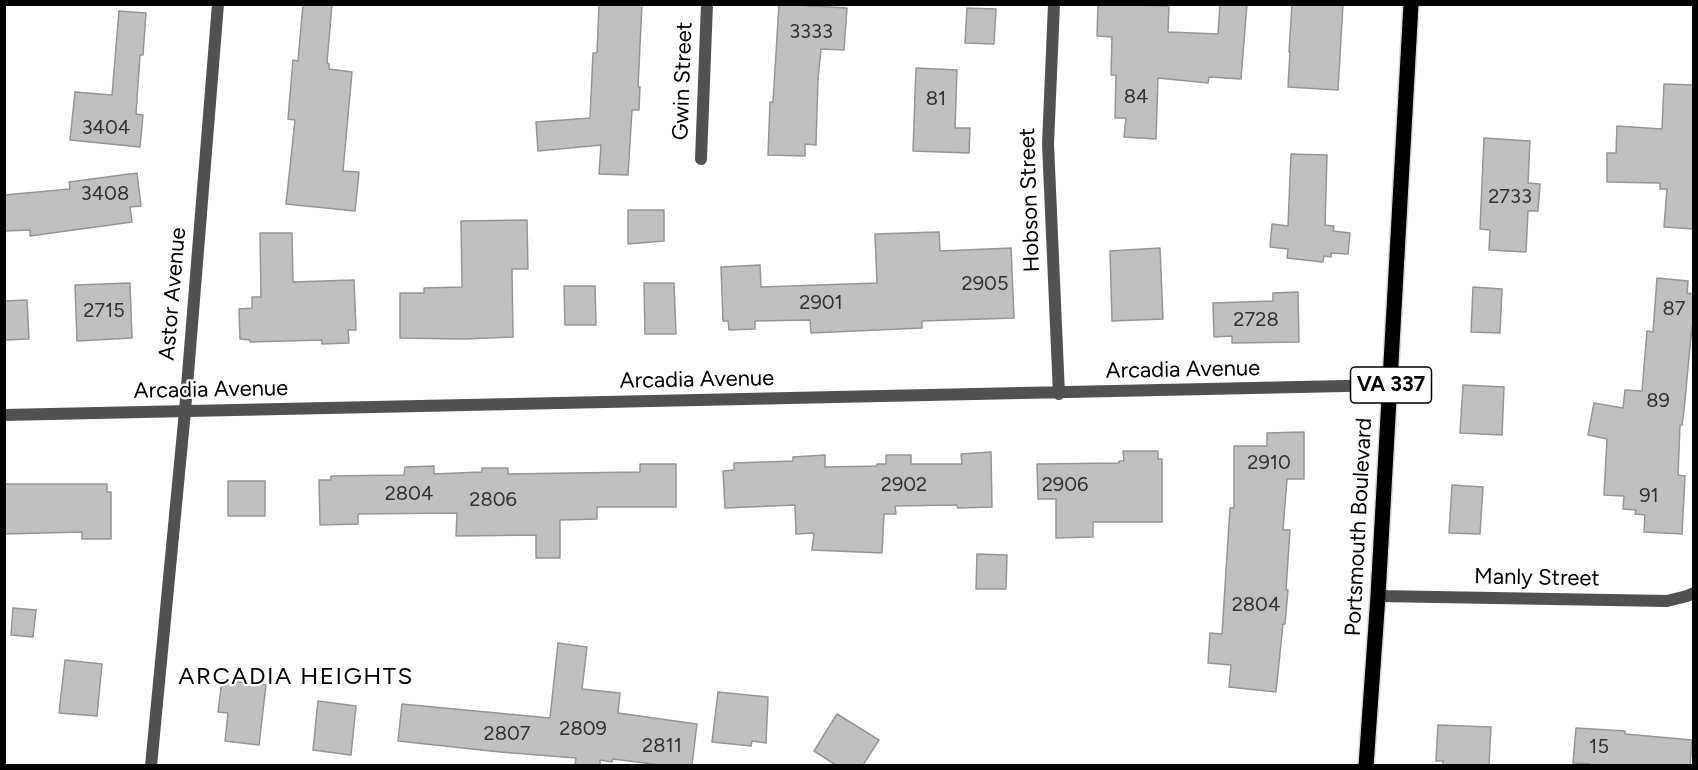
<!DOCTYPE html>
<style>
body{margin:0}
#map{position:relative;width:1698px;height:770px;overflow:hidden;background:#fff;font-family:Figtree,sans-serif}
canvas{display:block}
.frame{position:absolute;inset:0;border:6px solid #000;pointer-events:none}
</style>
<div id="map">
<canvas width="1698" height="770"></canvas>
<div class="frame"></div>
</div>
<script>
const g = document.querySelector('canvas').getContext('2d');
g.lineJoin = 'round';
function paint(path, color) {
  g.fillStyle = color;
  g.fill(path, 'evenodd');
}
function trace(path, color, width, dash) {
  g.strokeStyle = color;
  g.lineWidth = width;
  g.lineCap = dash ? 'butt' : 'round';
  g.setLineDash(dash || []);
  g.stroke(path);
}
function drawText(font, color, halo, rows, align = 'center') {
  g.font = font + ' Figtree,sans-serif';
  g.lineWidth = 4.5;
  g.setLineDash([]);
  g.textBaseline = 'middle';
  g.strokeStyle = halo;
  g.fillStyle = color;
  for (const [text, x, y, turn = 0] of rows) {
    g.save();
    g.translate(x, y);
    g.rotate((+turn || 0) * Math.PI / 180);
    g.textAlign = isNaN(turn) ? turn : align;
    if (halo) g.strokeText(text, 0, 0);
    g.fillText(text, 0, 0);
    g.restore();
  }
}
const building = new Path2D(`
 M303,4H332L327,63L329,64V69L352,72L343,171L359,172L355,211L286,204L295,120L288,119L293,60L298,61Z
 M599,4H642L638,87H640L639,110H632L628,175L599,174L601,145L538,151L536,122L590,118L593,53H597Z
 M779,4L847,8L844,50L821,49L818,79L816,145L805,144V156L768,155L770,102H773Z
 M1098,4L1169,6L1168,32L1218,34L1220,4H1247L1241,79L1209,77L1208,83L1158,78L1156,139L1124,137L1126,118H1115L1116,75H1111L1112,37L1097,36Z
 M1292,4H1343L1338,90L1288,87L1290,52H1289Z
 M967,8L996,9L994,44L965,43Z
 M119,11L146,13L143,55H140L136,114L143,115L140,147L70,140L75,92L112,95Z
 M916,68L957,70L955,128H970L969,153L913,151Z
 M1664,84L1694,85V229L1664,227L1667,189H1660V183L1607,182V153H1616L1617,126L1662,129Z
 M1484,138L1530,141L1528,183L1540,184L1538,211H1528L1526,252L1489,250L1490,230L1480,229Z
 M1291,154L1327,155L1325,225L1334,226L1333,231L1350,233L1348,254L1331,253V257L1324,256L1323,262L1287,258L1288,249L1270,247L1272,224L1288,226Z
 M137,173L141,206L130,207L132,222L30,236V230L4,231V195L70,189L69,182Z
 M628,210H664V241L628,244Z
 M527,220L528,269H512L513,337L464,339L400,338V293H424V288L462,287L461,221Z
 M939,232L940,251L1011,248L1014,318L922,321V328L811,333L810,320L755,321V329L729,330L728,321H723L721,267L760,265L761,287L877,283L875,234Z
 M260,233H292L293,282L354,280L356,330H348L349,343L322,344V340L250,342V340L240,339L239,309L252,308V297H261Z
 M1160,248L1163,319L1112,321L1110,251Z
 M1657,278L1688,281L1687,293L1694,294V327L1692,326L1684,410L1682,425H1680L1678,475L1685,476L1682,534L1644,532L1645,515L1635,514L1636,510L1623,509L1624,496L1604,495L1607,439L1588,435L1594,403L1623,408L1625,390L1642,391L1647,331L1653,332Z
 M130,283L132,338L77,341L75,285Z
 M644,283H674L676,334H645Z
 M564,286H595L596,325H565Z
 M1473,287L1502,289L1500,333L1471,332Z
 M1298,292L1299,342L1232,343V336L1214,337L1213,303L1273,301V293Z
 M27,300L29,339L4,340V301Z
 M1463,385L1504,387L1502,435L1460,433Z
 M1304,432V479H1287L1283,530H1290L1286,590H1288L1285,624H1283L1276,692L1229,687L1231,665L1208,663L1210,633L1222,634L1230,508H1234V446H1267V433Z
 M1123,451H1158V459H1162V522H1093V537L1056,538V499H1038L1037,464L1119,463V461H1124Z
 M991,452L992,507L958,508L957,505L895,506L896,514H884L882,553L812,550L814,533L796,534L795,505L725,508L723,471L734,470V463L793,461V457L825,455V467L877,466V464H886V455H911V464H962L961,454Z
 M640,464H676V507H597V519L560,520V558H536V535L456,536L457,513L358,514V524L320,525L319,480H331V476L404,475L405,467L434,466V474L482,472V468H508V474L640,472Z
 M228,481H265V516H228Z
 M4,484H107V492H111V539H82V532L4,534Z
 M1452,485L1483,487L1480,534L1449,533Z
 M977,554L1007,555L1006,589H976Z
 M13,608L36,610L33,637L11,635Z
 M558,643L587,647L582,689L620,693L618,713L697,724L692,765H661L613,759L612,762L600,760V765H575L576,758L500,752L398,741L402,704L550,718Z
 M65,660L102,664L97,716L59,713Z
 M222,680L266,685L259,745L225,741L228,713L218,712Z
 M718,692L768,697L766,743L752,741L751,746L712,742Z
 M318,701L356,706L351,755L313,750Z
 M837,714L879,740L863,765H836L814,751Z
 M1438,725L1491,727L1489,765H1443V761H1436Z
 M1576,728L1625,731V734L1692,740L1690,765H1590V764L1573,763Z`);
paint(building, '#c0c0c0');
trace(building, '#959595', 1.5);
const primary = new Path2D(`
 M1366,766L1378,596L1411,4`);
trace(primary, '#dbdbdb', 18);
trace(new Path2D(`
 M1054,4L1048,144L1059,394
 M701,159L707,4
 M4,415L1391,385
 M1378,596L1667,601L1687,596L1694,593
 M151,766L185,411L218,4`), '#515151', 12);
trace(primary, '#000', 15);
drawText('20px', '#303030', null, [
 ["3333",811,32],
 ["84",1136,97],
 ["81",936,99],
 ["3404",106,128],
 ["3408",105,194],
 ["2733",1510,197],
 ["2905",985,284],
 ["2901",821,303],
 ["87",1674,309],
 ["2715",104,311],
 ["2728",1256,320],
 ["89",1658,401],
 ["2910",1269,463],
 ["2902",904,485],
 ["2906",1065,485],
 ["2804",409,494],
 ["91",1649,496],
 ["2806",493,500],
 ["2804",1256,605],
 ["2809",583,729],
 ["2807",507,734],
 ["2811",662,746],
 ["15",1599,747]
]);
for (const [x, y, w] of [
 [1391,385,81]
]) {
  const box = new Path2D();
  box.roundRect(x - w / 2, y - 18, w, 36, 4.5);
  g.fillStyle = '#fff';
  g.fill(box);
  trace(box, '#000', 1.5);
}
drawText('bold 21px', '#000', null, [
 ["VA 337",1391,385]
]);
drawText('22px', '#000', '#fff', [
 ["Gwin Street",683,81,-88],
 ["Hobson Street",1030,200,-92],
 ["Astor Avenue",173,294,-85],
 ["Arcadia Avenue",1183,370,-1],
 ["Arcadia Avenue",697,380,-1],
 ["Arcadia Avenue",211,390,-1],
 ["Portsmouth Boulevard",1359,527,-87],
 ["Manly Street",1537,578,1]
]);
g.letterSpacing = '1.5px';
drawText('24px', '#000', '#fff', [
 ["ARCADIA HEIGHTS",296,677]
]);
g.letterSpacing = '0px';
</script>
